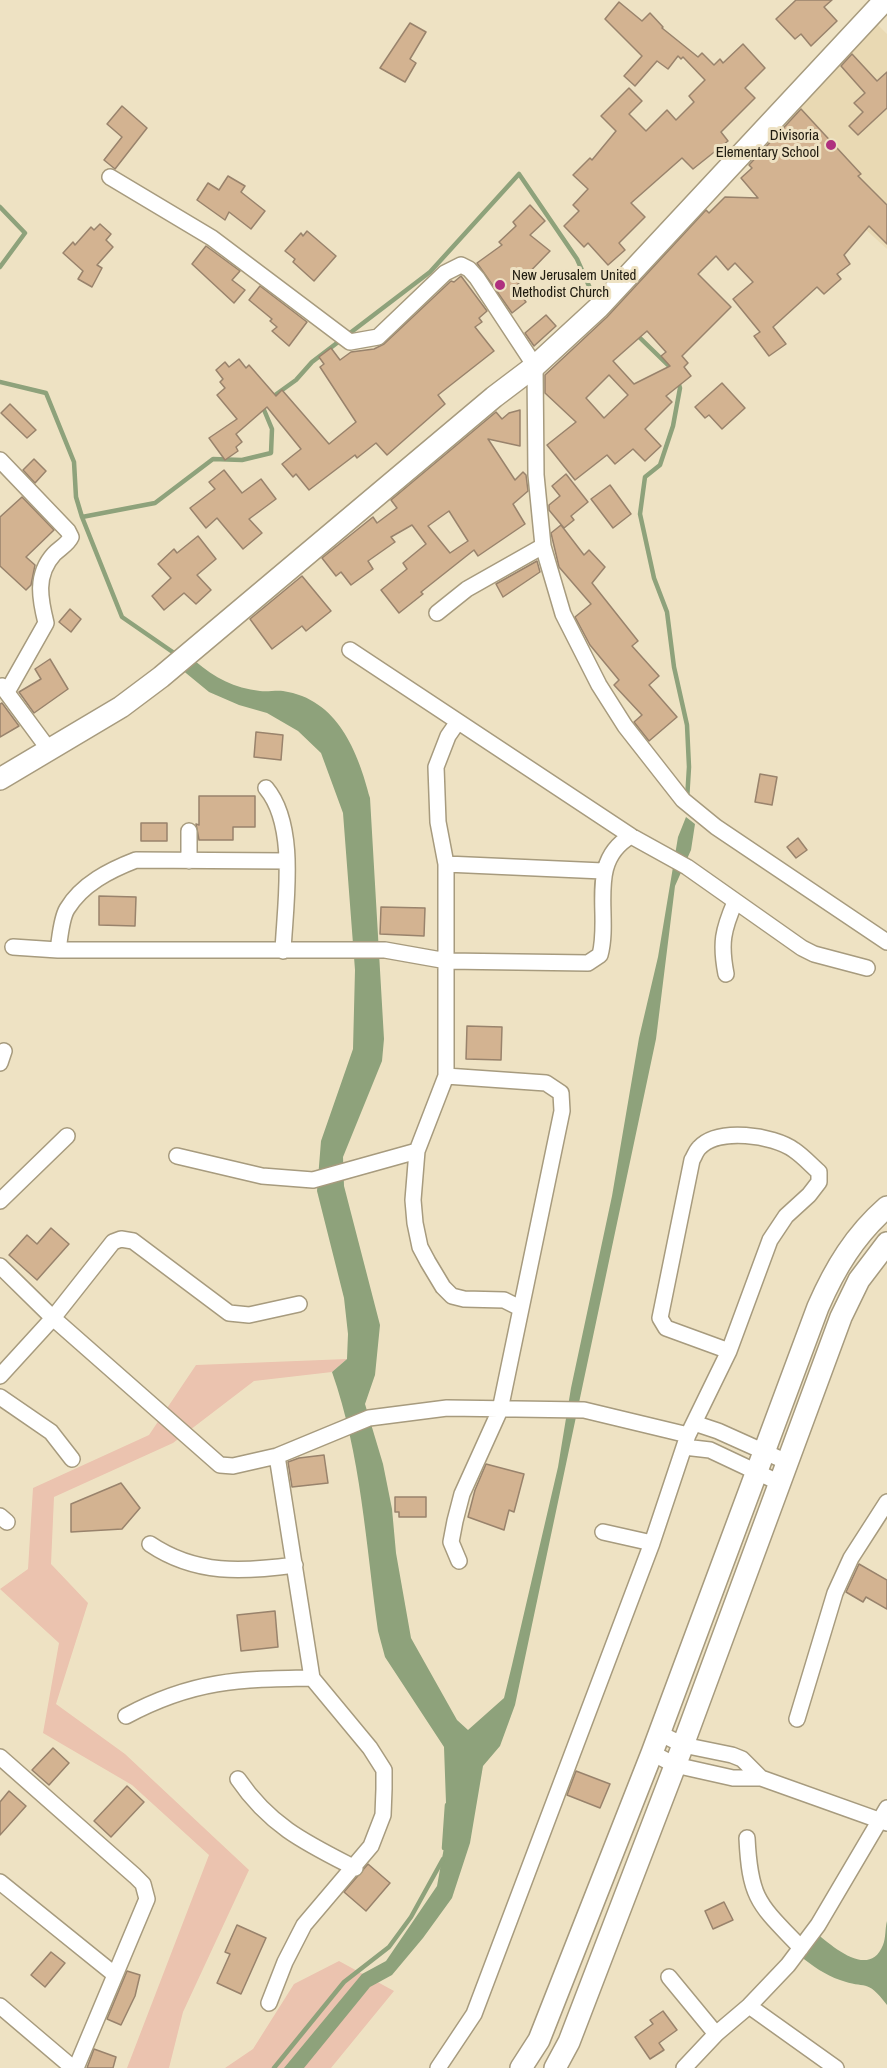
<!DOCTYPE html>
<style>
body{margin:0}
canvas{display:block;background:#eee2c3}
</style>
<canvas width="887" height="2068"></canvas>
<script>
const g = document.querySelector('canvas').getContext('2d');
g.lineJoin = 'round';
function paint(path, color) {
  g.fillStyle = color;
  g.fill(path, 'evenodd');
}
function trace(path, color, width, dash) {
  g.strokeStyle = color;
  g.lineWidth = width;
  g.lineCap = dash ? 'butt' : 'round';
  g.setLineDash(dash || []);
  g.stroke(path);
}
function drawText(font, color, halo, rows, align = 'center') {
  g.font = font + ' "Archivo Narrow",sans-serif';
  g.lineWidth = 6;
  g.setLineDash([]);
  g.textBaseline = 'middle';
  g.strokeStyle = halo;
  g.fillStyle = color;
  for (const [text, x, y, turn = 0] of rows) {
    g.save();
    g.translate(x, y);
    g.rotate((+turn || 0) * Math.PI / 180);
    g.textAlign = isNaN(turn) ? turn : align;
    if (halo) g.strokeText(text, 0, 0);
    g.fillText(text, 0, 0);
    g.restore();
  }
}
paint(new Path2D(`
 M869,16L887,34V249L792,162L758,127Z`), '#e9d9b3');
paint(new Path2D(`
 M347,1359L332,1372L254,1381L173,1443L54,1497L51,1564L88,1603L56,1704L125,1754L249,1870L183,2012L169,2068H127L209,1855L132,1785L43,1733L59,1643L0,1589L28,1569L33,1488L149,1435L196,1365Z
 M339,1961L394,1991L331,2068H225L253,2049L294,1984Z`), '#ebc3af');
paint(new Path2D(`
 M195,661C215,678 234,688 260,691C268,692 276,690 283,691C338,699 358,752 370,798L384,1039L382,1061L343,1157L344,1186L380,1325L375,1375L365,1404L383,1464L392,1509L396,1553L411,1638L457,1720L468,1730L504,1698L512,1665L558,1467L571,1388L612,1196L639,1038L658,957L678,837L686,817L695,824L691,850L675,886L656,1039L515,1705L500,1746L483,1766L470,1843L452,1898L423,1938L392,1975L370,1987L304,2068H284L362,1974L386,1961L437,1886L447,1831L444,1747L385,1657L378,1631C366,1545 361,1454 332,1372L347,1359L348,1334L344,1298L317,1191L321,1141L353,1049L355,970L343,813L321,753L298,731L267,713L239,705L209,692L181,669Z
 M887,1921V2005C866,1977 866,1990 840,1980C825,1975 813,1966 800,1956L815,1932C831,1945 869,1980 883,1945C886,1938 885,1928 887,1921Z`), '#8ea27b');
trace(new Path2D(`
 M0,207L25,233L0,267
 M637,335L672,369
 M678,381L680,388L673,426L660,465L645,477L640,514L654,578L667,612L674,667L687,725L689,767L687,800
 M0,382L46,393L74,462L76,497L82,517L122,617L177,655
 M271,398L296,380L312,362L430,272L519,174L577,259L593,295L598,299
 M82,517L155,503L213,459L242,460L271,453L272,429L262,405
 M444,1848L447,1805
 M274,2068L344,1982L389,1947L411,1917L443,1859`), '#8ea27b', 4.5);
const building = new Path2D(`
 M796,0H832L824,7L837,21L811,46L801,34L795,39L776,19Z
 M619,2L642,21L650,13L663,27L662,28L698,57L702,53L714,65L720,59L723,63L743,44L765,68L745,88L755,98L721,132L728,141L693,169L682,158L631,203L645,217L619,243L625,250L608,265L588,243L584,247L564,226L579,211L573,205L588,189L573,175L590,158L592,160L616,131L601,116L629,88L642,101L629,114L646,131L667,110L676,120L694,102L689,96L705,80L683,57L681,59L678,56L668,69L657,61L635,86L624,76L642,56L605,19Z
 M410,23L426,32L410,59L416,63L405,82L380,68Z
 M852,54L877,81L887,72V108L858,135L849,126L863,112L854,103L865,93L841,66Z
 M122,106L147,128L115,169L104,160L122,137L107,124Z
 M801,109L861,174L858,176L887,205V244L869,226L844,255L850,264L837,274L841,279L824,294L817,287L773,327L786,344L769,356L754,336L760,332L733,299L753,282L735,263L728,270L716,256L698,274L731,307L682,356L688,363L684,367L691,376L666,396L672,402L645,429L661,446L645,461L633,449L615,464L607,455L575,480L547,445L576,422L545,393V375L607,317L706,210L709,213L725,197L758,198L741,178L752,168L749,165ZM647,331L666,352L661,356L670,366L634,384L613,361ZM609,375L628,395L604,418L586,398Z
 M228,176L245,186L241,192L265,211L251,229L229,212L225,220L197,200L208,183L219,190Z
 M530,205L545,221L530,235L550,251L515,287L526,302L512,313L477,263L502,245L499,242L516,226L513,222Z
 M100,224L111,234L106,240L113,247L97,265L102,268L92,287L78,279L83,271L63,253L73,242L75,245L91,227L94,230Z
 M307,231L336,256L314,281L293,262L295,259L285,251L301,233L303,236Z
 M206,246L240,271L232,280L245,290L234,303L192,264Z
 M461,276L487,311L479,318L482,322L475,327L494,351L438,395L445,404L387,455L376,443L357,458L355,455L309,490L296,474L293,477L282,464L301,449L267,407L236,434L242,442L236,447L238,451L225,460L209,438L237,419L217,395L225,388L220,382L223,379L216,370L225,362L229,367L239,359L246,368L249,365L276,396L282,390L329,444L356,422L320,367L324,364L319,357L331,348L340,360L351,352L374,349L384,344L451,281L454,282Z
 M260,286L307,322L289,346L272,331L277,327L270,321L272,319L249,300Z
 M546,315L556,326L534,346L525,333Z
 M722,383L745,408L722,429L709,415L705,418L695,407Z
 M10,404L36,430L27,438L1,413Z
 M520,410V446L488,439L515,480L523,472L526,475L528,491L513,504L525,524L478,556L474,550L421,592L423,594L399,613L381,590L407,569L403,563L426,544L412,525L391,537L395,542L368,561L373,569L351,585L341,572L336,576L322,558L373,517L377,523L397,508L391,500L496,412L502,419L509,413ZM449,511L468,541L450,553L428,526Z
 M34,459L46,471L35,483L23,470Z
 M224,470L242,493L261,479L276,499L249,519L262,533L243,549L217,518L206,528L190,508L215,489L209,482Z
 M566,474L588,502L571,516L574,520L564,528L549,510V505L560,496L552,486Z
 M610,485L631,514L613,528L591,499Z
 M22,497L54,530L26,557L35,565L31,585L26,590L0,566V517Z
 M561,525L584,555L589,550L605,567L592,583L638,641L632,646L659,676L649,685L677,717L649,741L634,722L642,715L614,685L619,680L590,645L575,617L591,604L559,567L551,533Z
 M198,536L216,559L197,575L211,590L196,604L184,593L164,610L152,596L171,578L158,564L174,549L177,553Z
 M537,561L540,572L503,597L496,584Z
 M302,576L331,611L306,631L302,626L272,649L250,619Z
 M70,609L81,619L71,632L59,622Z
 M50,659L68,689L34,713L19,692L41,679L35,669Z
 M2,703L19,726L0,737V704Z
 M256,732L283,735L281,760L254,757Z
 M760,774L777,777L772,805L755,802Z
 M199,796H255V827H233V840H199L196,824L199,825Z
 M141,823H167V841H141Z
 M798,838L807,850L796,858L787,847Z
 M99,896L136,897L135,926L99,925Z
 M381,907L425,908L424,936L380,934Z
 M467,1026L502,1027L501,1060L466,1059Z
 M51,1228L69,1244L37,1280L9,1255L27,1235L37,1244Z
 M324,1455L328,1483L292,1487L288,1462L299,1458Z
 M486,1464L524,1474L514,1512L509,1510L504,1530L468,1517L475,1490Z
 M121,1483L140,1508L122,1529L71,1532V1504Z
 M395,1497H426V1517H399V1512H395Z
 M859,1564L887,1580V1609L866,1597L863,1602L846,1592Z
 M275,1611L278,1647L241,1651L237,1615Z
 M53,1748L69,1763L49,1785L32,1770Z
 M576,1771L610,1784L600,1808L567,1795Z
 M127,1786L144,1802L111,1837L94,1821Z
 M9,1791L26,1806L0,1835V1802Z
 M368,1864L390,1883L366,1911L344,1892Z
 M724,1902L733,1920L713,1929L705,1911Z
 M237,1925L266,1938L241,1994L217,1983L230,1954L225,1952Z
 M51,1952L65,1963L45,1987L31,1975Z
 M127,1971L140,1975L135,1996L121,2025L107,2019Z
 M663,2011L677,2030L659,2043L664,2050L650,2059L635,2037L653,2024L650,2020Z
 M94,2049L116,2057L113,2068H87Z`);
paint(building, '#d3b391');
trace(building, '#99836c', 1.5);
const street = new Path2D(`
 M110,177L212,238L350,342L378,337L445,273L461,265L469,269L477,278L535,366L536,475L543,546L563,614L599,685L625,726L683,800L716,827L887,942
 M0,460L68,531L71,537C68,544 60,548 54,554C35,575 40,599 46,623L7,692
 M437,613L467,589L543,546
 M350,650L631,836L687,867L802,948L814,954L867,968
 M2,686L50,751
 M457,723L448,736L436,767L438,822L446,864V1076L417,1151L413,1200L415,1223L420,1247L428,1262L443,1287L452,1296L464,1299L504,1300L520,1308
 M266,788C298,826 285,904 283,951
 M189,831V861
 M446,864L603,871
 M13,947L58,950H385L447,961L588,963L600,955C611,914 586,862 631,836
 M58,950C60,938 61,919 67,909C82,884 110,870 136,860L286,861
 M726,974C720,943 723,930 735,902
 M0,1063L4,1051
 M446,1076L546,1083L561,1093L562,1111L500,1410L462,1494L455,1521L451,1542L459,1561
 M177,1156L262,1176L313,1180L417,1151
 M0,1201L67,1136
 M0,1266L53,1318L220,1465L233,1466L277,1456L369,1418L447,1408L584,1410L688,1435
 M0,1376L53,1318L113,1242L121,1239L133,1241L229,1313L249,1315L299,1304
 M0,1397L51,1432L72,1459
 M694,1423L718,1431L787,1462
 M684,1447L710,1450L780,1483
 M0,1516L7,1522
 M603,1532L652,1543
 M150,1544C196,1575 243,1572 295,1565
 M126,1716C193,1680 239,1679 312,1678
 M797,1719L835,1593L851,1558L887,1502
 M659,1733L683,1745L732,1755L742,1759L761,1778
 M652,1753L675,1765L733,1778H761L887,1823
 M0,1757L135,1876L143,1884L147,1899L76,2068
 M238,1779C270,1826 306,1843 355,1868
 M747,1838C750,1900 759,1904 801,1948
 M0,1882L114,1974
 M669,1977L716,2034
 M269,2003L285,1962L304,1925L371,1846L383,1815L384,1789V1770L370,1748L312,1678L277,1456
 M0,2006L73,2068
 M749,2006L836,2068
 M438,2068L474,2014L652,1543L688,1435L729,1351L770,1240L786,1216L809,1195L819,1182V1172C811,1165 803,1156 794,1150C773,1135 718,1127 699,1148C696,1151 694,1157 692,1160L660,1318L666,1328L729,1351
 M684,2068L716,2034L749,2006L788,1965L818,1925L887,1808`);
const secondary = new Path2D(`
 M0,779L121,707L161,677L494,397L535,366L598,308L885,0
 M521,2068L539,2040L652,1753L818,1307C835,1268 855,1235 887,1207
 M555,2068L569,2042L683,1745L841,1317L859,1280L887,1243`);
trace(street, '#a79b7e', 18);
trace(secondary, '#a79b7e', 24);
trace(street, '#fff', 15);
trace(secondary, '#fff', 21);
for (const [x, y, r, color] of [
 [831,145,6,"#af307f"],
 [500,285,6,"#af307f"]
]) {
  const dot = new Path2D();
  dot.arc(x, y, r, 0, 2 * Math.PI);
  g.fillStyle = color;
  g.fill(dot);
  trace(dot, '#eee2c3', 2);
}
drawText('15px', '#201c10', '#eee2c3', [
 ["Divisoria",819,136],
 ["Elementary School",819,153],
 ["New Jerusalem United",512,276,"left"],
 ["Methodist Church",512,293,"left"]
], 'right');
</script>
